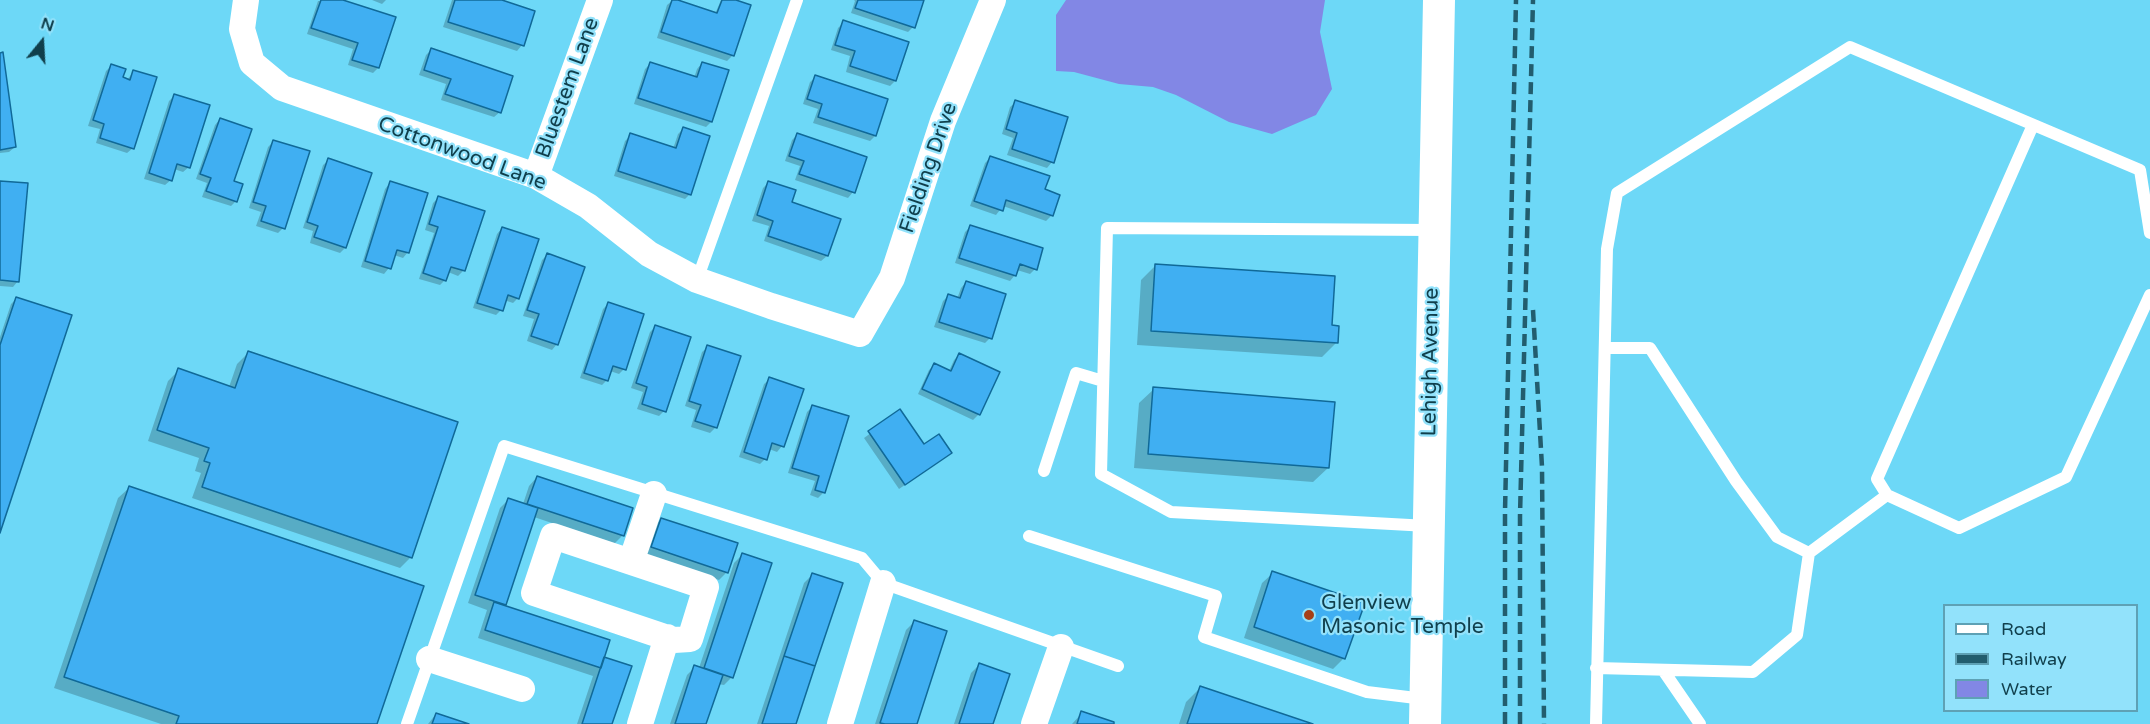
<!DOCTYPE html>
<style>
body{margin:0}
#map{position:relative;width:2150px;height:724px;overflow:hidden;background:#6dd8f7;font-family:"Varela Round",sans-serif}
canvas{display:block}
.legend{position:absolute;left:1943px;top:604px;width:195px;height:108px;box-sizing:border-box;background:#92e2fb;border:2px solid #5ea1b5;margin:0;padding:8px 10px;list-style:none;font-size:18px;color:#103f4c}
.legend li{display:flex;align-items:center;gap:12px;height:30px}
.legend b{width:30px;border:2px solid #5ea1b5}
.north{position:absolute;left:12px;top:12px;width:60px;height:60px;-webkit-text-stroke:4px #92e2fb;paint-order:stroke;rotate:18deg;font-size:16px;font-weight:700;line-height:24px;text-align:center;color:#103f4c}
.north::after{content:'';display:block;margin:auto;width:21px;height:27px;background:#103f4c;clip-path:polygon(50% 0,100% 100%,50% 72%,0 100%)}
</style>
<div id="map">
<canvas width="2150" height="724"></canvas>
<ul class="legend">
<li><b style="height:8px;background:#fff"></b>Road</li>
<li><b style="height:8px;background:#225d6e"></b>Railway</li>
<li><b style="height:16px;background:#8287e5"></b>Water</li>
</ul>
<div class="north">N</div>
</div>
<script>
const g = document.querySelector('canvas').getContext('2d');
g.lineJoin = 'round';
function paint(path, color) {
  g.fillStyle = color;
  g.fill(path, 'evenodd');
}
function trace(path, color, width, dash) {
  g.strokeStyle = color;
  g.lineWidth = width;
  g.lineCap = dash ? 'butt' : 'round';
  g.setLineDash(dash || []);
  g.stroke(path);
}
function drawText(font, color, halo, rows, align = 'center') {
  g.font = font + ' "Varela Round",sans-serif';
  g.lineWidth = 4.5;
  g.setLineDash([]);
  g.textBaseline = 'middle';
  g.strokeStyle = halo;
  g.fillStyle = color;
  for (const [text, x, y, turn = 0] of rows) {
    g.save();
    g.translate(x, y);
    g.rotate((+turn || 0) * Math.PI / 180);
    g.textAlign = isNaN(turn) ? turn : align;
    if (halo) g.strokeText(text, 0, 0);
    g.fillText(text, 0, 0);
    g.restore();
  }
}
paint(new Path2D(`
 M1066,0H1325L1320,32L1332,89L1316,115L1272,134L1229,122L1176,95L1153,87L1119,84L1074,72L1056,71V15Z`), '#8287e5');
paint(new Path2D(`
 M338,0L378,68L373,73L348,65L353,49L307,34L318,1Z
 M372,0H386L382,4Z
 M452,0H497L522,45L517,51L443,27Z
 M673,0L715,14L721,0H731L733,55L727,61L657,38L667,5Z
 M854,0H922L913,27L908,32L851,13L855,1Z
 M844,22L895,81L890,86L846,72L850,56L831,50L838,28Z
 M431,50L500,112L494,117L441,100L446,84L419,75L426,55Z
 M0,54L15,147L9,152L0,153Z
 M702,63L711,122L706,127L634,104L645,69L650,64L694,78L697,69Z
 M111,66L121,78L127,80L134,71L133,148L127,153L96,143L100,129L88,126L106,71Z
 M816,77L875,136L870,141L813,123L818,109L803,104L810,82Z
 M175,95L189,167L183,172L174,169L171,180L165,185L144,179L169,101Z
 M1016,102L1052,162L1047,168L1007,155L1013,138L1002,134L1010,107Z
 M220,119L236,201L231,206L202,197L207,183L196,179L215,125Z
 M683,129L690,194L685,199L614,176L625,141L631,135L673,149L678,134Z
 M797,135L853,192L848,198L795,180L800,166L785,161L792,140Z
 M274,141L283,228L278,233L256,226L261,212L249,208L268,147Z
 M990,158L1043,190L1052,215L1046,221L1003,206L996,215L970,206L985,163Z
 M329,160L345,248L340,253L310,243L313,231L303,228L323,165Z
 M0,182L18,281L13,287L0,286Z
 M769,182L827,256L821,261L764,241L769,226L752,221L763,188Z
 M390,183L408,252L403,258L394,255L389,268L384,274L361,267L385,189Z
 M439,197L464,270L458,276L448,272L445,280L440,285L419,279L434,233L425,230L433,203Z
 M971,226L1035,269L1030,274L1017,270L1015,275L1010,281L955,263L965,232Z
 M502,228L518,298L513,303L504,300L501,310L496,315L473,308L497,234Z
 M547,255L557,344L552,350L527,341L534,319L523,316L542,260Z
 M1155,266L1336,343L1322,357L1137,345L1141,280Z
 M966,282L990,338L985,343L934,327L943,301L948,296L957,299L961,288Z
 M16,299L0,529V337L11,304Z
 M608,304L624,369L619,374L610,371L607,380L602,385L580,378L603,309Z
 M656,326L664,411L659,416L637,409L643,392L631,388L650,332Z
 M708,347L716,427L710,433L691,427L696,410L685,406L702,352Z
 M248,353L411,557L400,568L192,498L201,473L195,471L199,458L148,441L168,381L179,370L229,387L237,364Z
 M959,355L979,414L973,420L918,394L929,370L934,365L949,371L954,360Z
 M770,379L782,446L777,452L769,449L765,459L760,464L739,457L764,384Z
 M1154,389L1328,468L1313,482L1134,468L1139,403Z
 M813,406L824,492L818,498L810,495L815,481L788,473L807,412Z
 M900,412L923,446L944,458L899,489L864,438Z
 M537,477L631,509L622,536L614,544L534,517L504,606L602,657L610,724H577L593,676L478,638L487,610L468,603L500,508L508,500L523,504L529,486Z
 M129,488L376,724H161L54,688L118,498Z
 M661,519L727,572L719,580L644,555L653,527Z
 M742,555L732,677L724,685L718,684L705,724H670L687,675L695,667L699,668L734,563Z
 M1273,573L1344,658L1333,669L1244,638L1262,583Z
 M812,575L794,724H757L804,583Z
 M914,622L915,724H875L906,630Z
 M979,665L992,724H954L971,673Z
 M1201,687L1308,724H1179L1186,702Z
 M1082,713L1112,724H1072Z
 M436,714L465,724H428Z`), '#0003');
const building = new Path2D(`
 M321,0H343L396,17L379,68L352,60L358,43L311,28Z
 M455,0H502L535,11L524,46L448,22Z
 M672,0H678L717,13L722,0H736L751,5L734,56L661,32Z
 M858,0H924L915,28L855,8Z
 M843,20L909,42L896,81L850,66L855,51L835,45Z
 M431,48L513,76L501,113L445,94L451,79L424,70Z
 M3,52L16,147L0,150V53Z
 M650,62L697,77L702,62L729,70L712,122L638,98Z
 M111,64L126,69L123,77L130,80L133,70L157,77L134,149L100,138L104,124L93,120Z
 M815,75L888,99L876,136L818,117L822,104L807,99Z
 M174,94L210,105L190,168L177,164L172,181L149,173Z
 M1015,100L1068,117L1054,163L1012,149L1017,133L1006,129Z
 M220,118L252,129L234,181L243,184L237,202L206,191L211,178L200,174Z
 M683,127L710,136L691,195L618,171L630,133L676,148Z
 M797,133L867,157L855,193L799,174L804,161L789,156Z
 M273,140L310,151L285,229L261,221L266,206L253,202Z
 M990,156L1050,176L1045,189L1060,195L1053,216L1006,200L1003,211L974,201Z
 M328,158L372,173L346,248L314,237L318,226L307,222Z
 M0,181L28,183L19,282L0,280Z
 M390,181L428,193L409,253L397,250L391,269L365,261Z
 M768,181L796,190L792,202L841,219L828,256L768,236L773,221L757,215Z
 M438,196L485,211L465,271L451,267L446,281L423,273L438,227L429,224Z
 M970,225L1043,248L1037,270L1020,264L1016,276L959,258Z
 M502,227L539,239L519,299L508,295L503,311L477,303Z
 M547,253L585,267L558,345L531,336L539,314L527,310Z
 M1155,264L1335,276L1332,325L1339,326L1338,343L1151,331Z
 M966,281L1006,294L992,339L939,322L948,294L960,298Z
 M16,297L72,315L0,533V345Z
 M608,302L644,314L626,370L613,366L608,381L584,373Z
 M655,325L691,337L666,412L642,404L647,387L636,383Z
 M707,345L741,356L717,428L695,421L701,405L689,401Z
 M248,351L458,422L412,558L202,487L210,463L204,461L209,448L157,430L178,368L235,388Z
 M959,353L1000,372L980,415L922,389L934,363L951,371Z
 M769,377L804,389L784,447L772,443L767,460L744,452Z
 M1153,387L1335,402L1329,468L1148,454Z
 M812,405L849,416L825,493L815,490L819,476L792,468Z
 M900,409L924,444L939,434L952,453L905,485L868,431Z
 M537,476L633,508L624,536L527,504Z
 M129,486L424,586L377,724H176L179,716L64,677Z
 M508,498L538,508L506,605L475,595Z
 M661,518L738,543L728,573L651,547Z
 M742,553L772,563L733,678L704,668Z
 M1272,571L1365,603L1345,659L1254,627Z
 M812,573L843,583L815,666L784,656Z
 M494,602L610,640L601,668L485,630Z
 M914,620L947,631L917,724H885L880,723Z
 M784,656L815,666L796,724H762Z
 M604,657L632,666L612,724H582Z
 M979,663L1010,674L993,724H959Z
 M694,665L723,675L706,724H675Z
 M1200,686L1313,724H1187Z
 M1081,711L1114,722V724H1077Z
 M436,713L469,724H432Z`);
paint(building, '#40aff2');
trace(building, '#106998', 1.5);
trace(new Path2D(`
 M2033,125L1877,479L1887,495L1959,528L2066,477L2150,295
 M697,280L797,0
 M1605,348H1650L1736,481L1777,537L1809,553
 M1044,471L1076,373L1103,381
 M1428,526L1171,512L1101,474L1107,228L1433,230
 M1029,536L1216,596L1204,637L1367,692L1424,699
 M1596,668L1753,672L1797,635L1809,553L1887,495
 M1663,670L1700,724
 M407,724L504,446L862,558L883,583L1118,666
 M1596,724L1607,249L1617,193L1850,47L2140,170L2150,233`), '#fff', 12);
trace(new Path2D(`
 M246,0L242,29L252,63L282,88L536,176L588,206L649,254L697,280L771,306L860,334L892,278L943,121L993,0
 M536,176L600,0
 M553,536L706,587L690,639L674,640L534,593Z
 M631,562L654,494
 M429,659L522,689
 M640,724L667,637
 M840,724L883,583
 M1034,724L1061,647`), '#fff', 26);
trace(new Path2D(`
 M1425,724L1439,0`), '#fff', 32);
trace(new Path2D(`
 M1533,310L1542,467L1544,724
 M1505,724V512L1516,0
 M1520,724V516L1533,0`), '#225d6e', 4.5, [12, 6]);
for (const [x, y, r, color] of [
 [1309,615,6,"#a64018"]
]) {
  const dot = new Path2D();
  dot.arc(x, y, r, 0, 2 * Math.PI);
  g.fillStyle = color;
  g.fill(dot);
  trace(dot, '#92e2fb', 2);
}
drawText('21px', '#103f4c', '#92e2fb', [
 ["Bluestem Lane",568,88,-70],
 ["Cottonwood Lane",462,154,20],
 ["Fielding Drive",929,168,-71],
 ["Lehigh Avenue",1431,362,-89]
]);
drawText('21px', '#103f4c', '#92e2fb', [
 ["Glenview",1321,603],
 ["Masonic Temple",1321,627]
], 'left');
</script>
